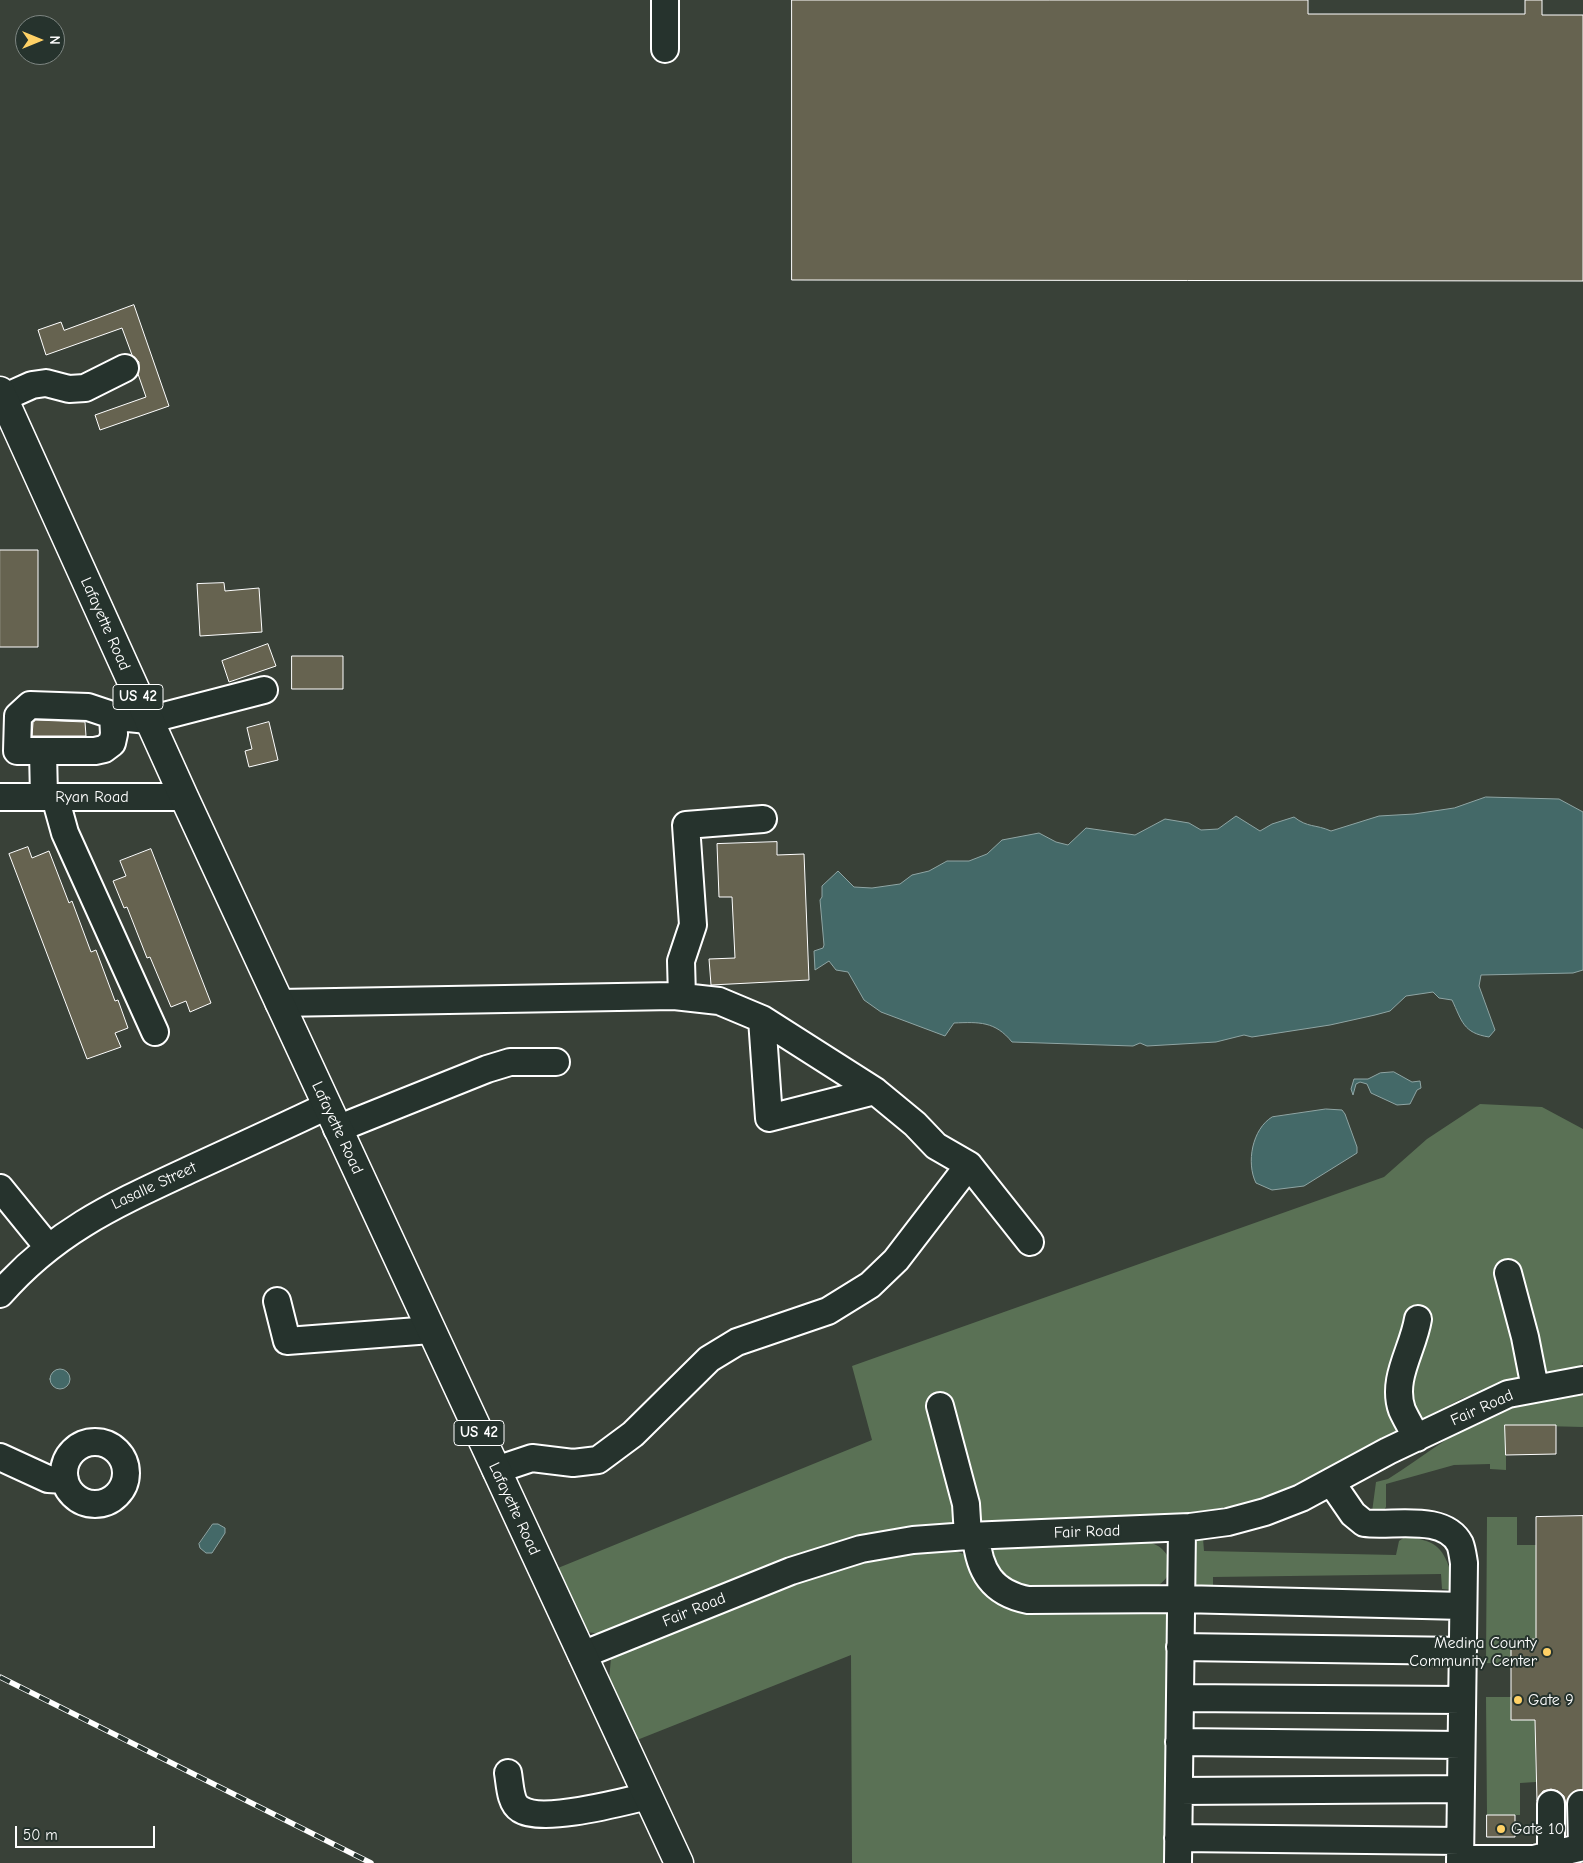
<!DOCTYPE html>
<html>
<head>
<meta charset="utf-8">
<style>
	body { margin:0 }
	#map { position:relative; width:1583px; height:1863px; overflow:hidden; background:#394138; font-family:"Comic Neue",sans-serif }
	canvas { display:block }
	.north { position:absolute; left:15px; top:15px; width:50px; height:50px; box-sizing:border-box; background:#26332d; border:1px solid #7d8581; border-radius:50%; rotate:90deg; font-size:14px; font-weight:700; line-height:20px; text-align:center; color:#fff }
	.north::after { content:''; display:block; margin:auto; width:18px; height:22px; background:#ffd166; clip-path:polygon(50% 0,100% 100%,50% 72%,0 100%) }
	.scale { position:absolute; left:15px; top:1826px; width:140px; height:22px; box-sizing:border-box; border:2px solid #fff; border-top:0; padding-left:6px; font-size:15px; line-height:18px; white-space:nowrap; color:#fff; -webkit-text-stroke:4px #26332d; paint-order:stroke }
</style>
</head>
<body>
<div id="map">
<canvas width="1583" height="1863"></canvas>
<div class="north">N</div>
<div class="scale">50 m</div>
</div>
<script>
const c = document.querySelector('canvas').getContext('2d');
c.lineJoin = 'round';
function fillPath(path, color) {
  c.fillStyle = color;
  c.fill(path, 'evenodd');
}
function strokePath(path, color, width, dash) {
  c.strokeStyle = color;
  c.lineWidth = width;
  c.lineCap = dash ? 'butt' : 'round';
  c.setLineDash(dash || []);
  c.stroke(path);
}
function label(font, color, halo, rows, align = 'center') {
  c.font = font + ' "Comic Neue",sans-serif';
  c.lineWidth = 4;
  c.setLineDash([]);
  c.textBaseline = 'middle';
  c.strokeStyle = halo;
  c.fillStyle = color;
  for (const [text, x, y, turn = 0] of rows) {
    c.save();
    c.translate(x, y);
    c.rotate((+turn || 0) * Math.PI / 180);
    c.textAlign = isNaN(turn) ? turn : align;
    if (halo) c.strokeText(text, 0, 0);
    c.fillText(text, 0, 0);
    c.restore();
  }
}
const green = new Path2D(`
	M1480 1104 1542 1107 1583 1129V1362L1581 1367 1575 1370 1544 1372 1512 1380 1461 1399 1387 1437 1351 1460 1263 1498 1236 1506 1179 1514 988 1526 602 1634 586 1632 558 1568 872 1440 852 1366 1384 1177 1427 1139Z
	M1583 1390V1427L1506 1425V1470L1490 1469V1464L1454 1465 1386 1484V1507L1382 1513 1372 1512 1376 1482 1388 1479C1424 1456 1460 1427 1500 1410 1526 1399 1556 1395 1583 1390Z
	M1487 1517H1517V1545H1537L1536 1639 1511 1640V1664L1486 1663Z
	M1406 1536C1415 1538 1426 1540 1433 1544 1447 1552 1453 1576 1453 1590L1442 1589 1441 1574 1213 1577V1593H1193L1191 1539 1203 1538 1204 1551 1396 1555 1399 1541Z
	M1147 1541C1151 1543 1158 1545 1162 1549 1177 1563 1171 1579 1154 1588H1020L1007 1584 988 1550 994 1546Z
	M942 1549C949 1551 960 1551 965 1555 981 1567 980 1594 1000 1605 1029 1621 1134 1612 1172 1611L1170 1863H852L851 1655 637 1740 609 1680 611 1658 623 1649 801 1580 865 1560Z
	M1486 1697H1511V1720H1535L1536 1782 1520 1783V1815H1487Z`);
const water = new Path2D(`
	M1486 797 1559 799 1583 812V970L1573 973 1481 975 1479 986 1495 1030 1489 1037C1463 1033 1462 1021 1452 1000L1439 998 1433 992 1406 996 1390 1011 1375 1015 1330 1025 1252 1037 1244 1035 1216 1042 1147 1046 1140 1043 1133 1046 1012 1042C995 1021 979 1022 954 1023L945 1036 881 1012 864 1000 848 972 836 970 829 961 815 970 814 951 823 948 824 945 820 900 822 897V886L838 871 854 887 872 888 900 884 912 875 929 871 947 861H969L987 854 1002 840 1039 833 1056 842 1068 845 1086 828 1135 835 1165 819 1189 823 1201 830 1218 829 1236 816 1260 831 1272 824 1294 817C1308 828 1315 824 1331 831L1379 816 1414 814 1454 808Z
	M1394 1072 1412 1082 1420 1081 1421 1088 1417 1090 1410 1104 1397 1105 1371 1093 1367 1084 1360 1082 1356 1084 1353 1095 1351 1089 1354 1079H1368L1380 1073Z
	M1326 1109 1342 1110 1345 1114 1357 1147V1153L1304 1186 1272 1190 1256 1183C1246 1163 1252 1129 1272 1117Z
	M50 1379a10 10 0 1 1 20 0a10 10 0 1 1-20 0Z
	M213 1524H218L225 1528V1533L212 1553H206L200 1548 199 1544Z`);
const building = new Path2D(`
	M792 0H1308V14H1525V0H1542V15H1583V281L792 280Z
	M134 305 169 406 100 430 95 415 146 397 138 374 139 362 132 355 122 328 46 355 38 330 61 322 64 330Z
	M0 550H38V647H0Z
	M224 583 225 591 259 588 262 632 200 636 197 584Z
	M268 644 276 666 229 682 222 661Z
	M292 656H343V689H292Z
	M36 720 85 722 86 736H32L33 723Z
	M269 722 278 760 249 767 245 751 252 749 247 728Z
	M777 842V855L804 854 809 980 711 985 709 959 735 958 732 897H719L717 844Z
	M28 847 32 858 49 851 69 903 72 901 91 952 96 950 115 1001 118 1000 128 1028 115 1033 121 1047 87 1059 9 854Z
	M151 849 211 1003 190 1012 186 1001 171 1007 150 957 147 958 127 907 124 908 113 881 126 876 120 861Z
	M1505 1425H1556V1454L1506 1455Z
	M1583 1516V1790L1573 1792 1566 1804 1564 1796 1558 1791 1551 1789 1543 1791 1537 1801 1535 1720H1511V1640L1536 1639V1517Z
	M1487 1815H1515V1837H1487Z`);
const minor = new Path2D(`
	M665 0V49
	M3 398 32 385 46 383 69 389 85 388 125 368
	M113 715 114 734 112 743 104 749 95 751H17L18 716 30 705 88 707 118 717 148 720 264 690
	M43 751 44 797
	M0 797H184
	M55 797 65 833 155 1032
	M682 997 681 961 693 925 686 825 763 819
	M279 1003 674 996 719 1001 762 1019 875 1091 915 1124 936 1146 969 1165 1030 1242
	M762 1019 769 1118 875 1091
	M337 1129 487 1069 510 1062H556
	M0 1188 48 1247
	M1508 1273 1525 1337 1535 1388
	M0 1294C55 1231 114 1205 189 1170 235 1149 281 1128 327 1106
	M277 1301 287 1341 431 1330
	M940 1406 966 1504 968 1536
	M1417 1438C1412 1429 1406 1419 1402 1410 1391 1379 1413 1350 1418 1319
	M64 1473a31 31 0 1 1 62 0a31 31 0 1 1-62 0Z
	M0 1457 48 1479 65 1480
	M496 1470 532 1458 573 1463 598 1460 633 1434 709 1359 737 1342 828 1311 870 1285 896 1260 969 1165
	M1331 1482 1353 1514 1364 1523C1392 1527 1444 1513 1460 1544 1462 1549 1463 1557 1464 1563L1460 1863
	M976 1536C979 1571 992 1593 1028 1600L1181 1599 1463 1606
	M1180 1647 1463 1651
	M582 1655 791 1571 861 1549 913 1540 968 1536 1190 1527 1228 1522 1265 1512 1301 1498 1388 1451 1508 1394 1583 1380
	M1180 1698 1462 1700
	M1179 1742 1461 1745
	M508 1773C510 1784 510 1803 520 1809 542 1824 622 1802 648 1796
	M1179 1791 1461 1789
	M1551 1804V1855
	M1581 1804 1582 1847
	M1178 1838 1460 1841
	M1460 1859H1534L1583 1847
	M1178 1863 1182 1528`);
const major = new Path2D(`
	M0 391 184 797 679 1863`);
const rail = new Path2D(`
	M0 1677 371 1863`);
const markers = [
	[1547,1652,5,"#ffd166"],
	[1518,1700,5,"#ffd166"],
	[1501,1829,5,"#ffd166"]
];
const shields = [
	[138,697,50],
	[479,1433,50]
];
const shieldNames = [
	["US 42",138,697],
	["US 42",479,1433]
];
const streetNames = [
	["Lafayette Road",105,624,66],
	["Ryan Road",92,797],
	["Lafayette Road",337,1128,65],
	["Lasalle Street",154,1186,-25],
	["Fair Road",1482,1408,-24],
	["Lafayette Road",514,1509,65],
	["Fair Road",1087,1532,-2],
	["Fair Road",694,1610,-22]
];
const poiNames = [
	["Medina County",1537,1643,"right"],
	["Community Center",1537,1661,"right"],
	["Gate 9",1528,1700],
	["Gate 10",1511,1829]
];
fillPath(green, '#5a7155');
fillPath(water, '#446968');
strokePath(water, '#8fa5a4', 1);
fillPath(building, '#666350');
strokePath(building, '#fff', 1);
strokePath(minor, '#fff', 30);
strokePath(major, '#fff', 31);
strokePath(minor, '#26332d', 26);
strokePath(major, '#26332d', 28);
strokePath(rail, '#fff', 5.5);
strokePath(rail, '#26332d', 4, [11]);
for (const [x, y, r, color] of markers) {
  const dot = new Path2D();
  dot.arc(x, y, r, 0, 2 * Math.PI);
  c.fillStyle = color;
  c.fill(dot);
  strokePath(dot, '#26332d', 2);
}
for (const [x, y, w] of shields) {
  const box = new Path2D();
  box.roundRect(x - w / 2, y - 12.5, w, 25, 4);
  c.fillStyle = '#26332d';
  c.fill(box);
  strokePath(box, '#fff', 1);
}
label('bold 15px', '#fff', null, shieldNames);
label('16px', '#fff', '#26332d', streetNames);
label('16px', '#fff', '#26332d', poiNames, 'left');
</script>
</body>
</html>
